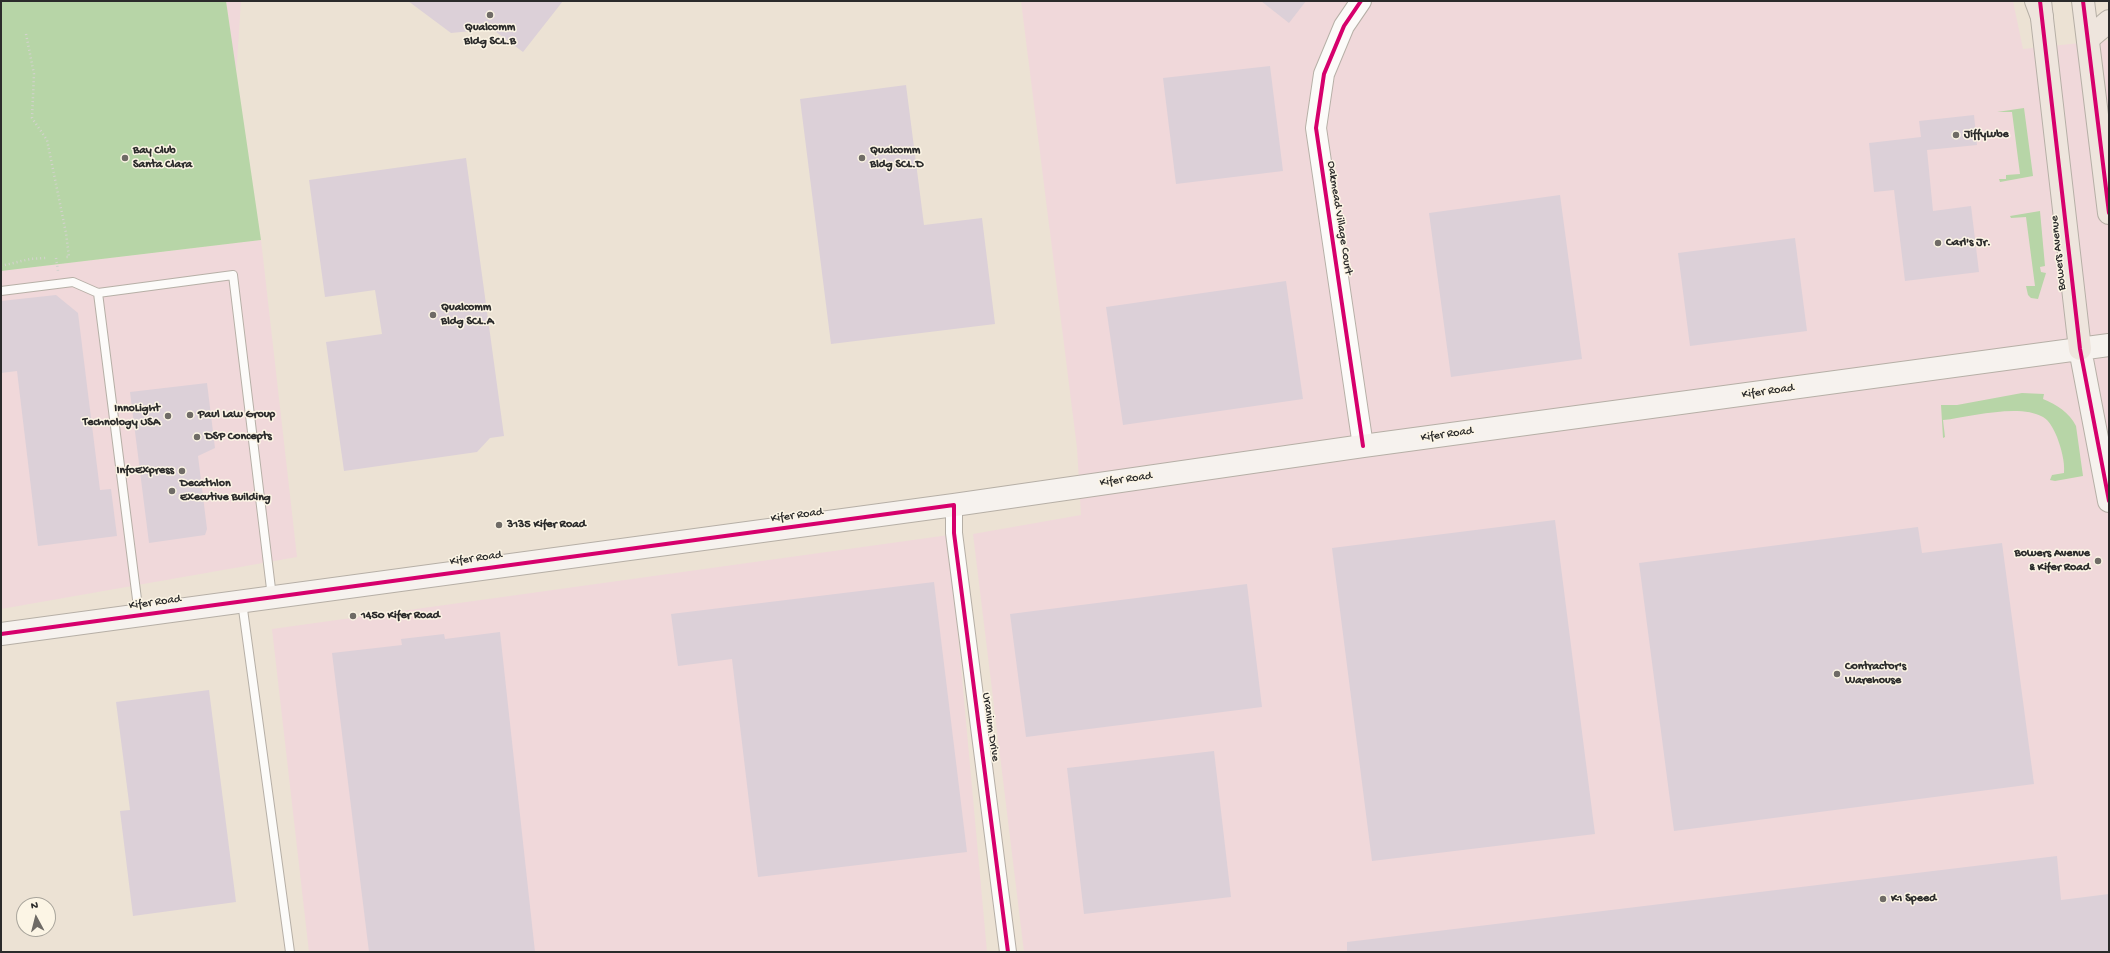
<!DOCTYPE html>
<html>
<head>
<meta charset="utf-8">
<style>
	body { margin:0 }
	#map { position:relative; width:2110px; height:953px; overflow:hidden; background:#ece2d4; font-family:"Gochi Hand",sans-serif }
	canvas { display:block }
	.frame { position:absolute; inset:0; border:2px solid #2b2b2b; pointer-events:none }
	.north { position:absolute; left:16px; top:897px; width:40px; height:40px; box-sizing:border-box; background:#fcf5e5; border:1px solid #a8a49b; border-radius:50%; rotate:353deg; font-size:11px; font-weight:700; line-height:16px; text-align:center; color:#2b2b2b }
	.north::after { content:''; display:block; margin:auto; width:14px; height:18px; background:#6f6b66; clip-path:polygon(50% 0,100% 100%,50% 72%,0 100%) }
</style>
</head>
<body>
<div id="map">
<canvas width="2110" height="953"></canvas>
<div class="frame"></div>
<div class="north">N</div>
</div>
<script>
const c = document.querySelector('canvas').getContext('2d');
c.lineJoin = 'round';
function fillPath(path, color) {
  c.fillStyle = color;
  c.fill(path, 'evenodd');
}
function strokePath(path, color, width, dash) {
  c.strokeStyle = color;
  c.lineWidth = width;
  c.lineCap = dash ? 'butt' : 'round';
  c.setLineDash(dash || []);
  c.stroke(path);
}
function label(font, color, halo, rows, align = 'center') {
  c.font = font + ' "Gochi Hand",sans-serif';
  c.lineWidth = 3;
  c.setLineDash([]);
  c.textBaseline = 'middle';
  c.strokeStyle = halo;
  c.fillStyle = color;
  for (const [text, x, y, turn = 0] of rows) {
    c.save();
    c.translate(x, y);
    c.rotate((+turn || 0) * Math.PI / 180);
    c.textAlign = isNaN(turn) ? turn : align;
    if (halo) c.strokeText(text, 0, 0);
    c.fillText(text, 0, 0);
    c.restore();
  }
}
const built = new Path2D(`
	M226 1H241L236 77Z
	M1021 1H2013L2023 49 2109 40V952H1024L973 534 1081 515 1077 448Z
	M261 240 297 557 1 609V271Z
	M949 535 987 952H309L272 629Z`);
const green = new Path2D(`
	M1 1H226L261 240 1 271Z
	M2024 108 2033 176 2000 182 1999 179H2006V175L2020 174 2012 112H1997Z
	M2040 211 2045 266 2040 267 2041 272 2046 273 2038 299 2031 298 2028 295 2026 286H2035L2026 217 2011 218 2010 216Z
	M2022 393 2044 394 2043 399C2057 405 2069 412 2076 426L2083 476 2055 481 2050 480 2052 475 2064 473C2065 461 2061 448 2057 437 2054 430 2050 421 2043 417 2019 403 1970 417 1943 420L1945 437 1943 438 1941 405H1957Z`);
const building = new Path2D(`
	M408 1H563L523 52 492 29 451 33Z
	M1261 1H1306L1289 23Z
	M1270 66 1283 171 1176 184 1163 78Z
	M906 85 924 225 982 218 995 324 831 344 800 99Z
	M1974 115 1977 145 1927 150 1933 211 1971 206 1979 272 1905 281 1894 190 1874 192 1869 143 1921 137 1919 121Z
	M466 158 504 436 490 438 477 452 344 471 326 342 382 334 375 290 325 297 309 180Z
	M1560 195 1582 359 1451 377 1429 213Z
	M1795 238 1807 331 1690 346 1678 253Z
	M1286 281 1303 399 1123 425 1106 307Z
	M56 295 78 313 100 490 111 489 117 536 38 546 17 371 1 373V301Z
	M207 383 215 448 198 456 207 529 205 535 149 543 130 392Z
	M1555 520 1595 834 1372 861 1332 548Z
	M1918 527 1922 553 2002 543 2034 784 1674 831 1639 563Z
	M934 582 967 852 758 877 732 659 678 666 671 614Z
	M1247 584 1262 707 1026 737 1010 614Z
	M500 632 535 952H369L332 653 402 645 401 639 444 634 445 639Z
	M209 690 236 902 133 916 120 811 130 810 116 702Z
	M1214 751 1231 897 1084 914 1067 768Z
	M2057 856 2061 900 2109 894V952H1347V942Z`);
const path = new Path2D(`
	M26 34 34 74 32 118 47 140 66 233 69 257H65
	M56 258 58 271
	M1 266 30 259 46 258`);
const service = new Path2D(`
	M1 291 73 282 98 293 233 275 272 597
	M98 293 139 615
	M242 602 290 952`);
const minor = new Path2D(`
	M954 505V533L1008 952`);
const tertiary = new Path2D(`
	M1361 1 1344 26 1324 74 1316 128 1363 446`);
const secondary = new Path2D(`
	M2080 349 2109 501
	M1 634 954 505 1363 446 2109 345`);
const primary = new Path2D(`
	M2040 1 2080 349
	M2083 1 2109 213`);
const trunk = new Path2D(`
	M2036 1 2042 17
	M2088 39 2109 21`);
const cycleway = new Path2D(`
	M1361 1 1344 26 1324 74 1316 128 1363 446
	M2040 1 2080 349 2109 501
	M2083 1 2109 213
	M1 634 954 505V533L1008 952`);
const markers = [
	[490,15,4,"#6f6b66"],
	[1956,135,4,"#6f6b66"],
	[125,158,4,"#6f6b66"],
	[862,158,4,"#6f6b66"],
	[1938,243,4,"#6f6b66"],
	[433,315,4,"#6f6b66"],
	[190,415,4,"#6f6b66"],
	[168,416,4,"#6f6b66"],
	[197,437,4,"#6f6b66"],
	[182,471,4,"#6f6b66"],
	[172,491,4,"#6f6b66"],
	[499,525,4,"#6f6b66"],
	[2098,561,4,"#6f6b66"],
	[353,616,4,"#6f6b66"],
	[1837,674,4,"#6f6b66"],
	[1883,899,4,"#6f6b66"]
];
const poiNames = [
	["Qualcomm",490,28,"center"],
	["Bldg SCL.B",490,42,"center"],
	["JiffyLube",1964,135],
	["Bay Club",133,151],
	["Santa Clara",133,165],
	["Qualcomm",870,151],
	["Bldg SCL.D",870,165],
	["Carl's Jr.",1946,243],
	["Qualcomm",441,308],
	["Bldg SCL.A",441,322],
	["InnoLight",160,409,"right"],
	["Technology USA",160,423,"right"],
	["Paul Law Group",198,415],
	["DSP Concepts",205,437],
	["InfoExpress",174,471,"right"],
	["Decathlon",180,484],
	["Executive Building",180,498],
	["3135 Kifer Road",507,525],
	["Bowers Avenue",2090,554,"right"],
	["& Kifer Road",2090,568,"right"],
	["1450 Kifer Road",361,616],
	["Contractor's",1845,667],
	["Warehouse",1845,681],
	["K1 Speed",1891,899]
];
const streetNames = [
	["Oakmead Village Court",1339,218,81],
	["Bowers Avenue",2059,253,-96],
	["Kifer Road",1768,392,-8],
	["Kifer Road",1447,435,-8],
	["Kifer Road",1126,480,-8],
	["Kifer Road",797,516,-8],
	["Kifer Road",476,559,-8],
	["Kifer Road",155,603,-8],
	["Uranium Drive",990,727,82]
];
fillPath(built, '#f0d8da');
fillPath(green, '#b7d5a7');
fillPath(building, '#dcd0d8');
strokePath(service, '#b6afa6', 10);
strokePath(minor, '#b6afa6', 18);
strokePath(tertiary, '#b6afa6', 22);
strokePath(secondary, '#b6afa6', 24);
strokePath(primary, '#b6afa6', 24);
strokePath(trunk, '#b6afa6', 24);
strokePath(path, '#d4d2ce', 2.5, [1, 3]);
strokePath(service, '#fcfbf9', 8);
strokePath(minor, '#fcfbf9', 16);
strokePath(tertiary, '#fcfbf9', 20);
strokePath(secondary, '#f6f2ee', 22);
strokePath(primary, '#eee5dd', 22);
strokePath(trunk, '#eee5dd', 22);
strokePath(cycleway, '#d6006c', 4);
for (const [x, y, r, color] of markers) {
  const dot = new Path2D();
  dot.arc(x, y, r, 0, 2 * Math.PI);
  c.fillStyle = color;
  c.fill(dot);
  strokePath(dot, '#fcf5e5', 1.5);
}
label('bold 12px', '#2b2b2b', '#fcf5e5', poiNames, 'left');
label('12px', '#2b2b2b', '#fcf5e5', streetNames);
</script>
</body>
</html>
